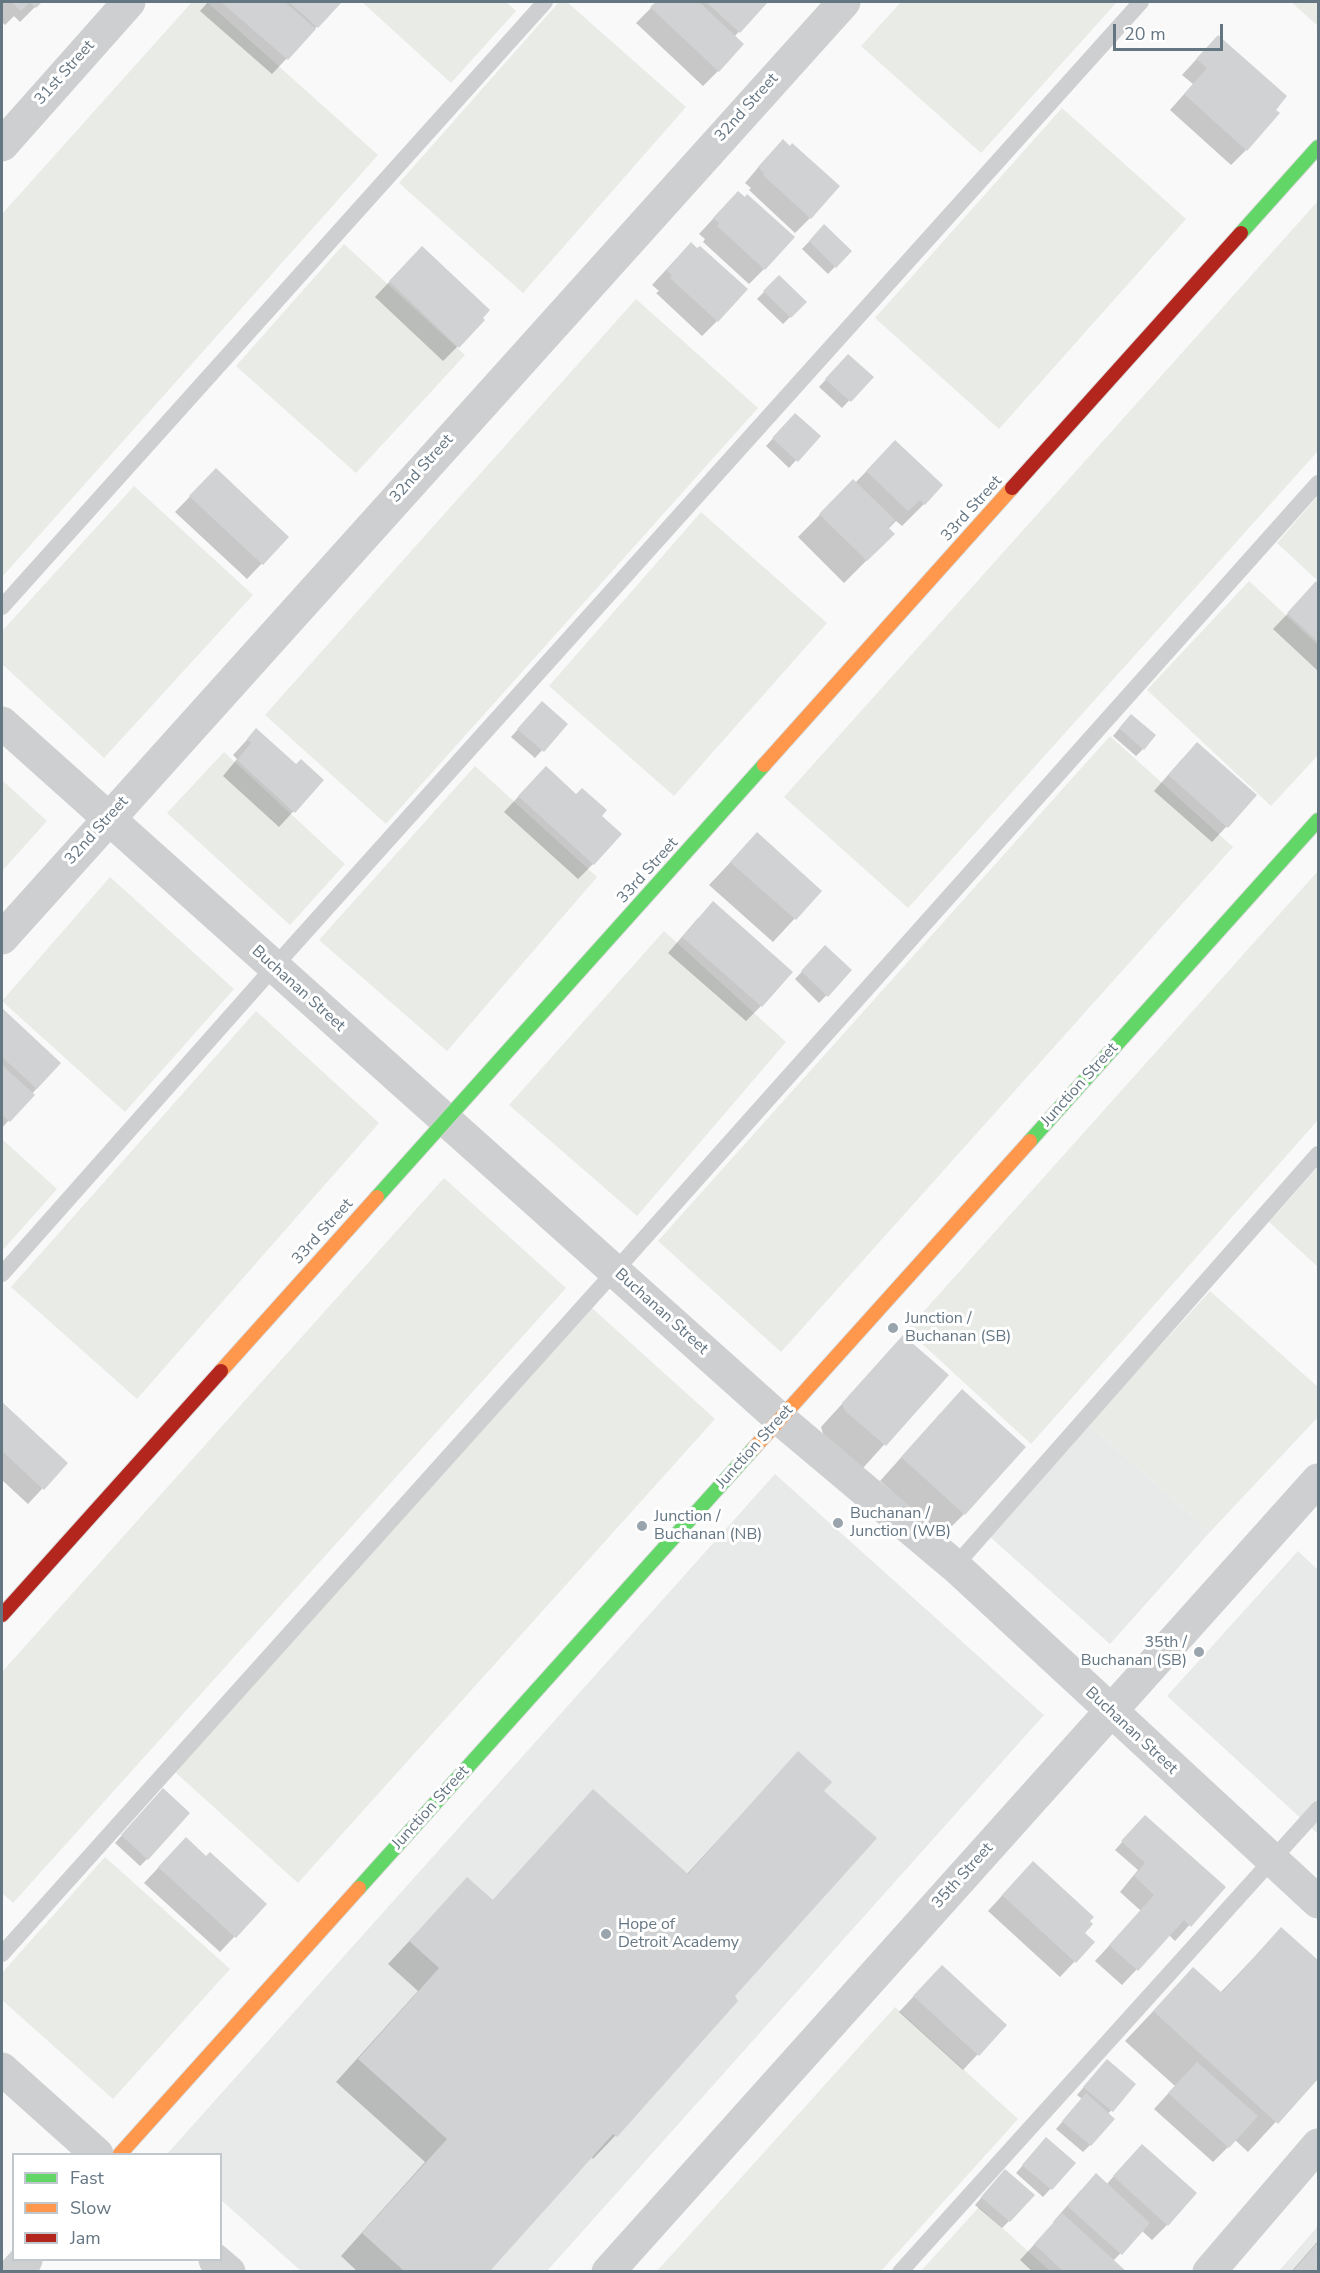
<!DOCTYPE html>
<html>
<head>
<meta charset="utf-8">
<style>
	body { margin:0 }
	#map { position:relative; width:1320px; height:2273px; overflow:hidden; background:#f9f9f9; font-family:"Nunito Sans",sans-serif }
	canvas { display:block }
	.frame { position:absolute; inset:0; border:3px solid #657683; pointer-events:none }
	.legend { position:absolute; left:12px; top:2153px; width:210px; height:108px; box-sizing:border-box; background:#fff; border:2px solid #c1c8cd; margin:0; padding:8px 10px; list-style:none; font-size:18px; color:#657683 }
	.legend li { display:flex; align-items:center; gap:12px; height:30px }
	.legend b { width:30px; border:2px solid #c1c8cd }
	.scale { position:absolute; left:1113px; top:24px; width:110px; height:27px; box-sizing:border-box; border:3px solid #657683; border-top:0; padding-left:8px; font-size:18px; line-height:21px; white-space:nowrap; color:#657683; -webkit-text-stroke:4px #fff; paint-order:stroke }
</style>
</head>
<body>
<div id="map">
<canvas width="1320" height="2273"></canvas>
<div class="frame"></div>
<ul class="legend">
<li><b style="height:8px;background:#63d668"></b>Fast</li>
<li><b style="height:8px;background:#ff974d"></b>Slow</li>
<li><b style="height:8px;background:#b3261e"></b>Jam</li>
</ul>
<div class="scale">20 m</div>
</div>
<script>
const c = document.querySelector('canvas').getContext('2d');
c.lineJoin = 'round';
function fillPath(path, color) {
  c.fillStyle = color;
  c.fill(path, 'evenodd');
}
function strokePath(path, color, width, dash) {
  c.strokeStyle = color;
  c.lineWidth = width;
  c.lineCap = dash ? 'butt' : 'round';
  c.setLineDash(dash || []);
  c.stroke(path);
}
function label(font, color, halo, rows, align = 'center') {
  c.font = font + ' "Nunito Sans",sans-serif';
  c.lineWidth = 6;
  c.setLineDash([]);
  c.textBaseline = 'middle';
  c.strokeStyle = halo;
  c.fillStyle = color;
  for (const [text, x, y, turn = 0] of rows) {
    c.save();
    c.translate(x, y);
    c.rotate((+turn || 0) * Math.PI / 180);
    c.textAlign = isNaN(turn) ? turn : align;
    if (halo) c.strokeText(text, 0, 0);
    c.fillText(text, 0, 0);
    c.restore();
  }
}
const built = new Path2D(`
	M1089 1424 1210 1532 1110 1644 989 1536Z
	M775 1474 1044 1715 547 2271H301L221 2200 220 2154H170L168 2153Z
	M1298 1551 1318 1570V1834L1167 1696Z
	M1318 2226V2271H1279Z`);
const green = new Path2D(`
	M192 2H207L378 155 2 577V214Z
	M362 2H506L516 11 451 83Z
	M559 2H567L686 107 523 293 399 183Z
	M901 2H1117L981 153 861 46Z
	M1291 2H1318V26Z
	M1062 108 1186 219 999 429 875 318Z
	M1318 201V451L908 908 784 797Z
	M344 244 465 355 356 473 236 366Z
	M636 299 758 408 386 824 265 715Z
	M134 486 253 595 104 758 2 664V631Z
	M1318 496V581L1277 543Z
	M701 512 827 623 674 796 549 686Z
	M1249 581 1318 645V755L1271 806 1147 690Z
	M1110 736 1233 847 781 1352 658 1241Z
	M224 752 345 864 290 925 167 813Z
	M475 766 597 877 447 1051 319 940Z
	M2 780 47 821 2 871Z
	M1318 871V1120L1031 1444 907 1330Z
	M110 877 234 989 125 1112 2 1001Z
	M664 931 786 1042 637 1216 509 1105Z
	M256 1011 379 1123 137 1399 11 1287Z
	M2 1139 57 1189 2 1251Z
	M1318 1167V1267L1269 1222Z
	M444 1178 566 1288 13 1903 2 1893V1672Z
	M1210 1291 1318 1387V1417L1210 1532 1089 1424Z
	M592 1308 715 1419 298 1883 175 1772Z
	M105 1857 230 1969 113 2099 2 2000V1973Z
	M895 2007 1018 2119 881 2271H657Z
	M979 2207 1050 2271H921Z`);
const shadow = new Path2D(`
	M2 2H40L20 22 14 16 5 25 2 22Z
	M208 2H340L272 74 200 11Z
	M657 2H766L734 37 718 71 703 86 636 23Z
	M1203 52 1246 150 1231 165 1170 110 1193 84 1182 75Z
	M768 156 810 218 795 233 749 190 751 188 745 183Z
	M723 208 764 269 749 284 703 242 705 239 699 234Z
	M824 226 850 251 828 274 802 249Z
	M676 259 717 321 702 336 656 293 659 291 652 285Z
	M407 263 458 346 443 361 375 297Z
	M779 277 805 302 783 324 757 299Z
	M841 363 871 377 842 408 819 387Z
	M788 422 818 436 789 468 766 446Z
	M895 442 924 504 902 526 896 521 888 529 893 534 844 583 798 537 853 481 855 483Z
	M201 485 287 537 247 579 175 512Z
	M1316 584 1318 586V671L1273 629Z
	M535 710 566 724 535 758 511 737Z
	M1124 723 1143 749 1136 756 1113 736Z
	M256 730 296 766 322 780 279 827 223 776 237 759 233 755Z
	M1182 759 1255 796 1212 842 1154 791Z
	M531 783 599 816 593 864 578 879 504 812Z
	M757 834 820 891 773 942 709 885Z
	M698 918 761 1006 746 1021 668 953Z
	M825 947 850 971 819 1003 795 979Z
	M2 1011 59 1063 2 1128Z
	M903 1337 947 1375 863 1468 823 1434 821 1427Z
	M2 1404 66 1463 28 1504 2 1480Z
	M940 1414 964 1514 942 1536 880 1481Z
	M798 1753 733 1996 736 2001 615 2136 593 2159 591 2156 487 2272H358L341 2256 425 2162 336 2082 418 1991 388 1964 467 1879 492 1901 593 1791 687 1874Z
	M156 1797 147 1859 140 1866 115 1843Z
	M1138 1824 1224 1887 1175 1941 1169 1935 1122 1985 1095 1961 1141 1911 1120 1892 1138 1870 1115 1850Z
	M171 1854 265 1904 220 1952 144 1883Z
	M1018 1878 1093 1942 1060 1977 988 1911Z
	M1281 1929 1318 1962V2076L1248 2152 1235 2140 1213 2162 1154 2109 1175 2086 1125 2041 1193 1969 1220 1993Z
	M927 1982 1005 2025 963 2070 899 2012Z
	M1100 2068 1134 2084 1108 2114 1090 2145 1083 2152 1056 2129 1082 2099 1077 2095Z
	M1039 2147 1074 2163 1043 2197 1016 2173Z
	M1127 2161 1167 2225 1152 2240 1142 2231 1113 2261 1124 2272H1033L1020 2260 1054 2223 1053 2222 1081 2190 1106 2185Z
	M998 2178 1009 2221 1002 2228 975 2205Z
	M1318 2241V2272H1291Z`);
const building = new Path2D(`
	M11 2H42L36 8 30 2 21 11Z
	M221 2H285L316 29 288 60Z
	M289 2H342L318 28Z
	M656 2H699L744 44 719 72 650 7Z
	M706 2H768L740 33Z
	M1218 35 1287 96 1276 110 1280 113 1247 151 1184 94 1207 68 1196 59Z
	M783 139 790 146 792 143 840 186 811 219 763 175 764 173 758 167Z
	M738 191 745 197 747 194 795 237 765 270 717 226 719 223 713 218Z
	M824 224 852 251 836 268 809 241Z
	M691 242 697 248 700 246 748 289 718 322 670 278 672 275 666 270Z
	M422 246 490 310 483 318 485 320 459 348 389 281Z
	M779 275 807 302 791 318 763 291Z
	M848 354 874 377 851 402 825 379Z
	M795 413 821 436 798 462 772 438Z
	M895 440 943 485 925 505 920 500 908 511 866 471Z
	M216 468 289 537 263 565 189 496Z
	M853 479 895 520 888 527 895 534 867 561 819 514Z
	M1316 581 1318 584V642L1287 613Z
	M542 701 568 724 544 752 517 729Z
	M1131 714 1156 735 1144 750 1119 728Z
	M256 728 296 764 301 759 324 780 295 813 237 760 251 743 247 739Z
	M1197 742 1257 795 1228 828 1168 775Z
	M546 766 576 794 582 788 607 810 602 816 622 834 594 865 518 796Z
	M757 832 822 891 796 920 730 862Z
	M713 901 793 972 762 1007 682 937Z
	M825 945 852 970 828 997 801 971Z
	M2 1008 61 1063 37 1089 2 1057Z
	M2 1065 35 1095 10 1122 2 1115Z
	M903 1335 949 1375 886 1446 845 1411 842 1403Z
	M962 1389 1026 1447 965 1515 901 1457Z
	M2 1402 68 1463 44 1490 2 1451Z
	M798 1751 832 1782 824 1791 877 1838 735 1996 738 2001 617 2137 613 2134 489 2272H405L362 2233 447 2139 358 2059 439 1968 409 1941 467 1877 493 1900 593 1789 688 1874Z
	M163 1788 190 1813 148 1860 121 1835Z
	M1145 1815 1226 1887 1191 1927 1184 1920 1138 1971 1109 1945 1154 1895 1134 1876 1145 1863 1121 1841Z
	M186 1837 206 1856 210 1852 267 1904 236 1938 158 1867Z
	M1033 1861 1094 1917 1090 1921 1093 1924 1085 1933 1095 1942 1076 1963 1002 1895Z
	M1281 1927 1318 1960V2079L1278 2124 1153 2011 1193 1967 1222 1993Z
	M942 1965 1007 2025 979 2056 913 1996Z
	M1107 2059 1136 2084 1113 2112 1083 2087Z
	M1197 2062 1258 2116 1229 2148 1168 2093Z
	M1086 2093 1115 2119 1091 2146 1062 2121Z
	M1046 2137 1076 2163 1052 2190 1022 2165Z
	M1142 2144 1197 2193 1168 2226 1113 2176Z
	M1005 2169 1035 2195 1010 2222 981 2197Z
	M1096 2173 1150 2223 1122 2255 1067 2206Z
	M1062 2213 1127 2272H1064L1034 2244Z
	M1318 2242V2272H1292Z`);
const lane = new Path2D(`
	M2 607 545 2
	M2 1274 274 967 1141 2
	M955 1566 1318 1154
	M2 1954 615 1271 1318 483
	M900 2272 1318 1809`);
const street = new Path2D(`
	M2 145 129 2
	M2 723 780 1419 955 1566 1318 1902
	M2 938 844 2
	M2 2069 97 2154
	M215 2260 229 2272
	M15 2272 26 2260
	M608 2272 1318 1480
	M1209 2272 1318 2145`);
const fast = new Path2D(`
	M1241 233 1318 147
	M1030 1141 1318 820
	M377 1197 764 765
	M359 1888 754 1448`);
const slow = new Path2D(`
	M764 765 1012 488
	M221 1371 377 1197
	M754 1448 1030 1141
	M120 2154 359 1888`);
const jam = new Path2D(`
	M1012 488 1241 233
	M2 1615 221 1371`);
const markers = [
	[893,1328,6,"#99a4ac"],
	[838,1523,6,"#99a4ac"],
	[642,1526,6,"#99a4ac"],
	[1199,1652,6,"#99a4ac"],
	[606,1934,6,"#99a4ac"]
];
const streetNames = [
	["31st Street",65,73,-48],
	["32nd Street",747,108,-48],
	["32nd Street",422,469,-48],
	["33rd Street",972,509,-48],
	["32nd Street",97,831,-48],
	["33rd Street",648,871,-48],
	["Buchanan Street",298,989,42],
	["Junction Street",1080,1085,-48],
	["33rd Street",323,1232,-48],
	["Buchanan Street",661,1312,42],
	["Junction Street",755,1447,-48],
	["Buchanan Street",1131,1731,43],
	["Junction Street",431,1808,-48],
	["35th Street",963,1876,-48]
];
const poiNames = [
	["Junction /",905,1319],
	["Buchanan (SB)",905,1337],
	["Buchanan /",850,1514],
	["Junction (WB)",850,1532],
	["Junction /",654,1517],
	["Buchanan (NB)",654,1535],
	["35th /",1187,1643,"right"],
	["Buchanan (SB)",1187,1661,"right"],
	["Hope of",618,1925],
	["Detroit Academy",618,1943]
];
fillPath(built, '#e8e9e9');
fillPath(green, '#e8ebe6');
fillPath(shadow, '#0003');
fillPath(building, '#d0d2d3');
strokePath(fast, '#d5d6d7', 16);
strokePath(slow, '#d5d6d7', 16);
strokePath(jam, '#d5d6d7', 16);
strokePath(lane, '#cecfd0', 16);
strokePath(street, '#cecfd0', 33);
strokePath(fast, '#63d668', 14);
strokePath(slow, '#ff974d', 14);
strokePath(jam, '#b3261e', 14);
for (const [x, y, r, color] of markers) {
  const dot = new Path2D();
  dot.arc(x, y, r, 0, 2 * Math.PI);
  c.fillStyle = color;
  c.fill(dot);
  strokePath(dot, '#fff', 2);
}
label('16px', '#657683', '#fff', streetNames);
label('16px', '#657683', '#fff', poiNames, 'left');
</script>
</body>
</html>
